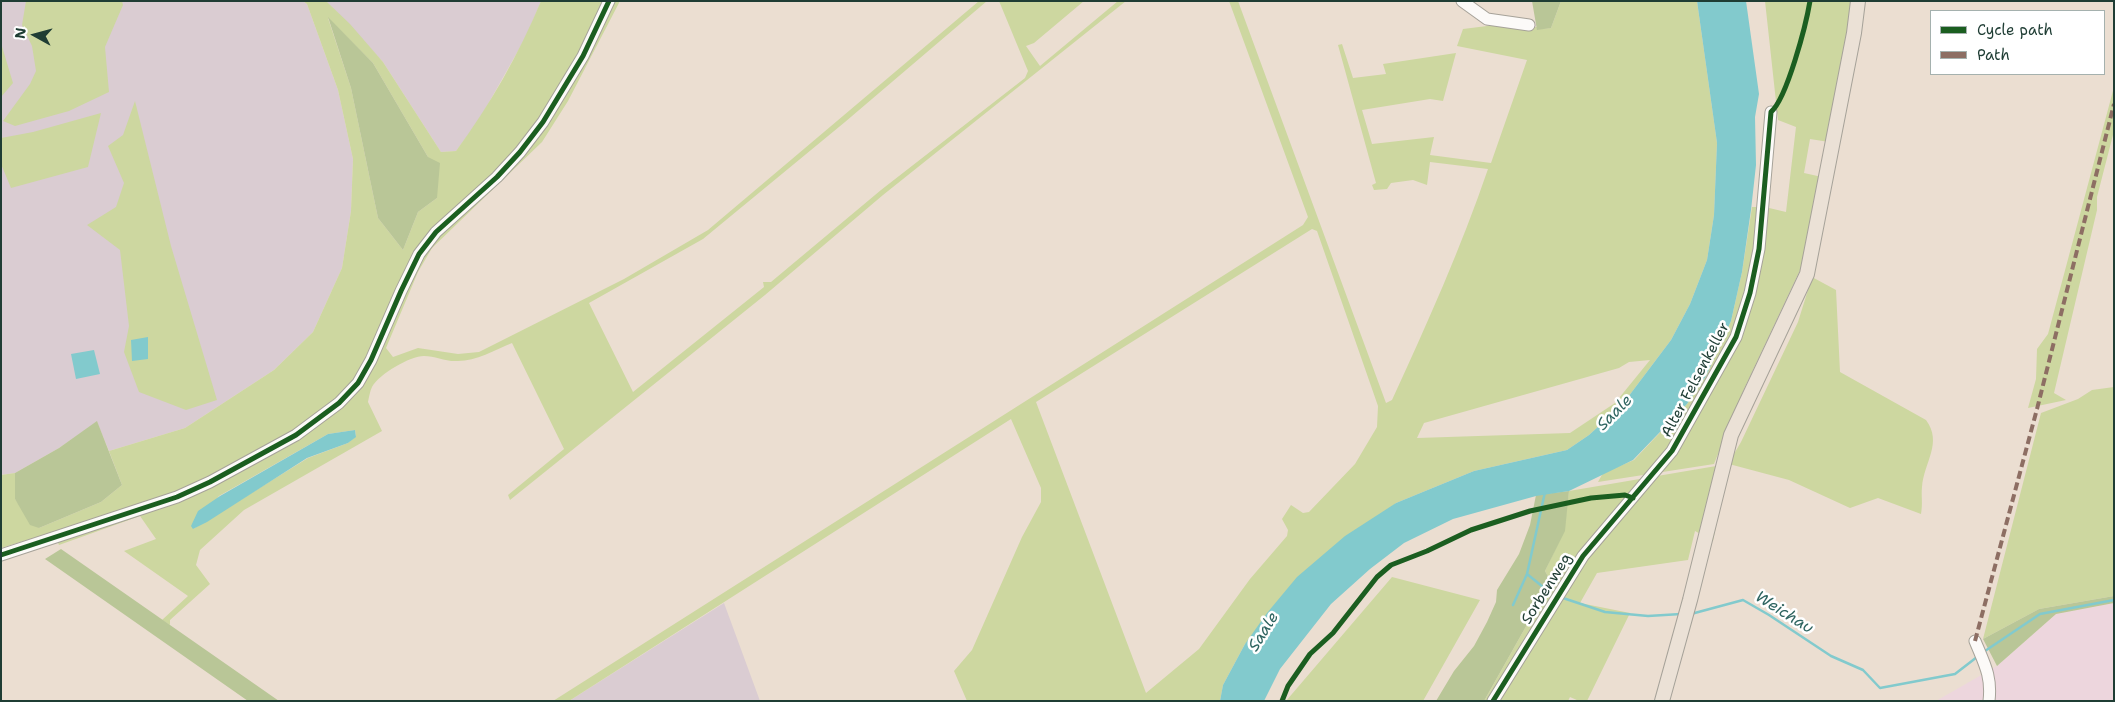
<!DOCTYPE html>
<html>
<head>
<meta charset="utf-8">
<style>
	body { margin:0 }
	#map { position:relative; width:2115px; height:702px; overflow:hidden; background:#ebded1; font-family:"Shantell Sans",sans-serif }
	canvas { display:block }
	.frame { position:absolute; inset:0; border:2px solid #1f3d34; pointer-events:none }
	.legend { position:absolute; left:1930px; top:10px; width:175px; height:65px; box-sizing:border-box; background:#fff; border:1px solid #a5b1ae; margin:0; padding:6px 9px; list-style:none; font-size:15px; color:#1f3d34 }
	.legend li { display:flex; align-items:center; gap:10px; height:25px }
	.legend b { width:25px; border:1px solid #a5b1ae }
	.north { position:absolute; left:10px; top:10px; width:50px; height:50px; -webkit-text-stroke:4px #fff; paint-order:stroke; rotate:277deg; font-size:14px; font-weight:700; line-height:20px; text-align:center; color:#1f3d34 }
	.north::after { content:''; display:block; margin:auto; width:18px; height:22px; background:#1f3d34; clip-path:polygon(50% 0,100% 100%,50% 72%,0 100%) }
</style>
</head>
<body>
<div id="map">
<canvas width="2115" height="702"></canvas>
<div class="frame"></div>
<ul class="legend">
<li><b style="height:6px;background:#1b5e20"></b>Cycle path</li>
<li><b style="height:6px;background:#8d6e63"></b>Path</li>
</ul>
<div class="north">N</div>
</div>
<script>
const c = document.querySelector('canvas').getContext('2d');
c.lineJoin = 'round';
function fillPath(path, color) {
  c.fillStyle = color;
  c.fill(path, 'evenodd');
}
function strokePath(path, color, width, dash) {
  c.strokeStyle = color;
  c.lineWidth = width;
  c.lineCap = dash ? 'butt' : 'round';
  c.setLineDash(dash || []);
  c.stroke(path);
}
function label(font, color, halo, rows, align = 'center') {
  c.font = font + ' "Shantell Sans",sans-serif';
  c.lineWidth = 5;
  c.setLineDash([]);
  c.textBaseline = 'middle';
  c.strokeStyle = halo;
  c.fillStyle = color;
  for (const [text, x, y, turn = 0] of rows) {
    c.save();
    c.translate(x, y);
    c.rotate((+turn || 0) * Math.PI / 180);
    c.textAlign = isNaN(turn) ? turn : align;
    if (halo) c.strokeText(text, 0, 0);
    c.fillText(text, 0, 0);
    c.restore();
  }
}
const built = new Path2D(`
	M2114 603V701H1936L1997 666 2056 614Z`);
const industrial = new Path2D(`
	M1 1H303L307 4 338 90 353 159 351 211 342 268 313 332 274 370 185 428 109 451 97 422 59 448 15 473 1 475Z
	M326 1H541L528 33 478 122 456 151 441 152 383 62Z
	M724 603 760 701H569Z`);
const green = new Path2D(`
	M26 1H122L123 5 105 47 109 92 69 111 15 126 3 121 30 84 36 71 32 46 22 25Z
	M303 1H326L350 24 383 62 441 152 456 151C490 105 519 54 541 1H620L568 101 542 142 432 248 418 272 386 348 393 357 418 348 458 354 479 352 624 279 708 230 979 1H987L845 122 703 239 589 303 633 392 764 287 763 282H771L881 190 1025 78 1028 71 999 1H1084L1034 43 1026 46 1040 66 1118 1H1126L883 195 765 295 510 500 508 495 564 449 512 343C495 350 476 361 458 361 446 362 435 356 424 356 410 356 379 374 372 387 370 391 369 397 368 402L382 431 244 510 200 550 196 565 210 584 170 620V625L162 620 188 596 124 551 156 539 140 516 59 545 53 532 1 548V475L15 473V499L39 528 101 502 122 485 109 451 185 428 274 370 313 332 342 268 351 211 353 159 338 90 307 4ZM328 18 373 63 428 157 437 198 418 212 403 250 378 218 351 88ZM355 430 356 436 348 443 308 458 193 529 219 496 328 434Z
	M1229 1H1238L1386 403 1392 400C1427 324 1461 248 1488 169L1430 162 1427 185 1413 180 1391 183 1387 189 1374 190 1372 185 1376 183 1338 45 1342 44 1353 78 1386 74 1383 64 1456 53 1443 101 1430 99 1362 110 1372 144 1434 137 1430 155 1491 163 1527 60 1457 46 1463 29 1495 25 1537 27 1538 29 1551 28 1561 1H1697L1717 143 1714 215 1707 260 1690 304 1671 340 1622 405 1589 435 1567 450 1474 471 1396 503 1245 644 1223 685 1220 701H967L954 671 972 650 1022 537 1041 502V488L1011 419 569 701H553L1303 225 1308 217ZM1312 229 1317 231 1378 406 1377 427 1355 464 1309 512 1303 513 1291 505 1282 519 1288 530 1287 536 1250 579 1199 649 1146 693 1036 402ZM1650 360 1615 403 1570 433 1417 438 1424 423 1619 368 1629 362Z
	M1765 1H1852L1829 142 1810 139 1804 173 1822 177 1802 266 1744 389 1714 464 1598 482 1603 473 1634 460 1687 404 1706 376 1731 321 1742 272 1752 207H1765L1786 212 1796 127 1778 120Z
	M1 43 13 83 1 97Z
	M2114 87V131L2097 197V210L2054 393 2066 400 2028 408 2036 379 2037 349 2048 334Z
	M135 101 171 246 217 400 186 410 139 392 124 352 129 326 120 250 87 225 116 207 124 183 108 146 123 135Z
	M101 113 88 167 11 188 1 164V138L33 132Z
	M1812 277 1836 290 1840 372 1926 420C1943 443 1924 462 1922 487 1921 496 1923 503 1921 514L1878 498 1850 508 1789 480 1729 464 1713 541 1695 531 1688 560 1597 573 1580 603 1630 613 1587 701H1579L1570 697 1568 701H1484L1551 582 1545 571 1564 531 1569 491 1728 464 1741 442 1798 322Z
	M2114 387V596L2039 609 1983 639 2041 413 2078 399 2092 390Z
	M1392 577 1480 600 1423 701H1286Z`);
const forest = new Path2D(`
	M1532 1H1561L1551 28 1537 30Z
	M328 17 373 63 428 157 440 163 437 198 418 212 403 250 378 218 351 88Z
	M97 421 122 485 101 502 39 528 30 525 15 499V473L59 448Z
	M1569 491 1565 531 1545 571 1551 582 1484 701H1436L1454 671 1474 646 1487 622 1496 602 1497 590 1519 554 1530 525 1536 495Z
	M61 549 279 701H248L45 559Z
	M2114 596V603L2056 614 1997 666 1983 639 2039 609Z`);
const water = new Path2D(`
	M1697 1H1746L1759 94 1755 117 1756 165 1751 210 1742 272 1731 321 1706 376 1687 404 1633 460 1569 491 1536 496 1453 519 1404 543 1370 569 1331 604 1280 669 1264 701H1220L1223 685 1245 644 1267 613 1297 577 1345 536 1396 503 1474 471 1567 450 1589 435 1622 405 1671 340 1690 304 1707 260 1714 215 1717 143Z
	M148 337V359L132 361 131 340Z
	M94 350 100 374 76 379 71 354Z
	M355 430 356 437 348 443 307 458 207 522 193 529 191 526 198 511 220 496 328 434Z`);
const stream = new Path2D(`
	M1527 574 1548 591
	M1563 598 1605 612 1648 616 1681 614
	M1513 605 1527 574 1545 492
	M1691 614 1743 600 1769 615 1831 656 1863 670 1880 688 1955 674 1977 657
	M1985 651 2040 614 2114 600`);
const minor = new Path2D(`
	M1462 1 1487 19 1529 25
	M1 555 177 497 210 482 296 435 339 403 358 383 371 360 401 291 419 254 436 232 497 177 520 152 543 122 583 56 609 1
	M1975 641C1984 663 1992 676 1989 701
	M1493 701 1583 556 1672 451 1736 337 1750 293 1759 249 1771 112`);
const major = new Path2D(`
	M1662 701 1690 600 1731 435 1807 274 1854 33 1858 1`);
const quiet = new Path2D(`
	M1975 641 2037 409 2114 104`);
const cycleway = new Path2D(`
	M1 555 177 497 210 482 296 435 339 403 358 383 371 360 401 291 419 254 436 232 497 177 520 152 543 122 583 56 609 1
	M1282 701 1288 686 1310 654 1333 633 1377 577 1391 565 1427 551 1471 530 1530 511 1591 498 1625 495 1633 498
	M1493 701 1583 556 1672 451 1736 337 1750 293 1759 249 1771 112C1787 98 1806 25 1810 1`);
const streetNames = [
	["Alter Felsenkeller",1696,380,-62],
	["Sorbenweg",1547,589,-58]
];
const waterNames = [
	["Saale",1615,413,-45],
	["Weichau",1784,613,32],
	["Saale",1264,632,-58]
];
fillPath(built, '#edd6dd');
fillPath(industrial, '#daccd2');
fillPath(green, '#cdd7a0');
fillPath(forest, '#b9c697');
fillPath(water, '#82cacd');
strokePath(stream, '#82cacd', 2.5);
strokePath(minor, '#a6a299', 13);
strokePath(major, '#a6a299', 16);
strokePath(minor, '#fcfaf8', 11);
strokePath(major, '#ebe1d6', 14);
strokePath(quiet, '#8d6e63', 4, [8, 4]);
strokePath(cycleway, '#1b5e20', 5);
label('15px', '#1f3d34', '#fff', streetNames);
label('italic 16px', '#2f6561', '#fff', waterNames);
</script>
</body>
</html>
